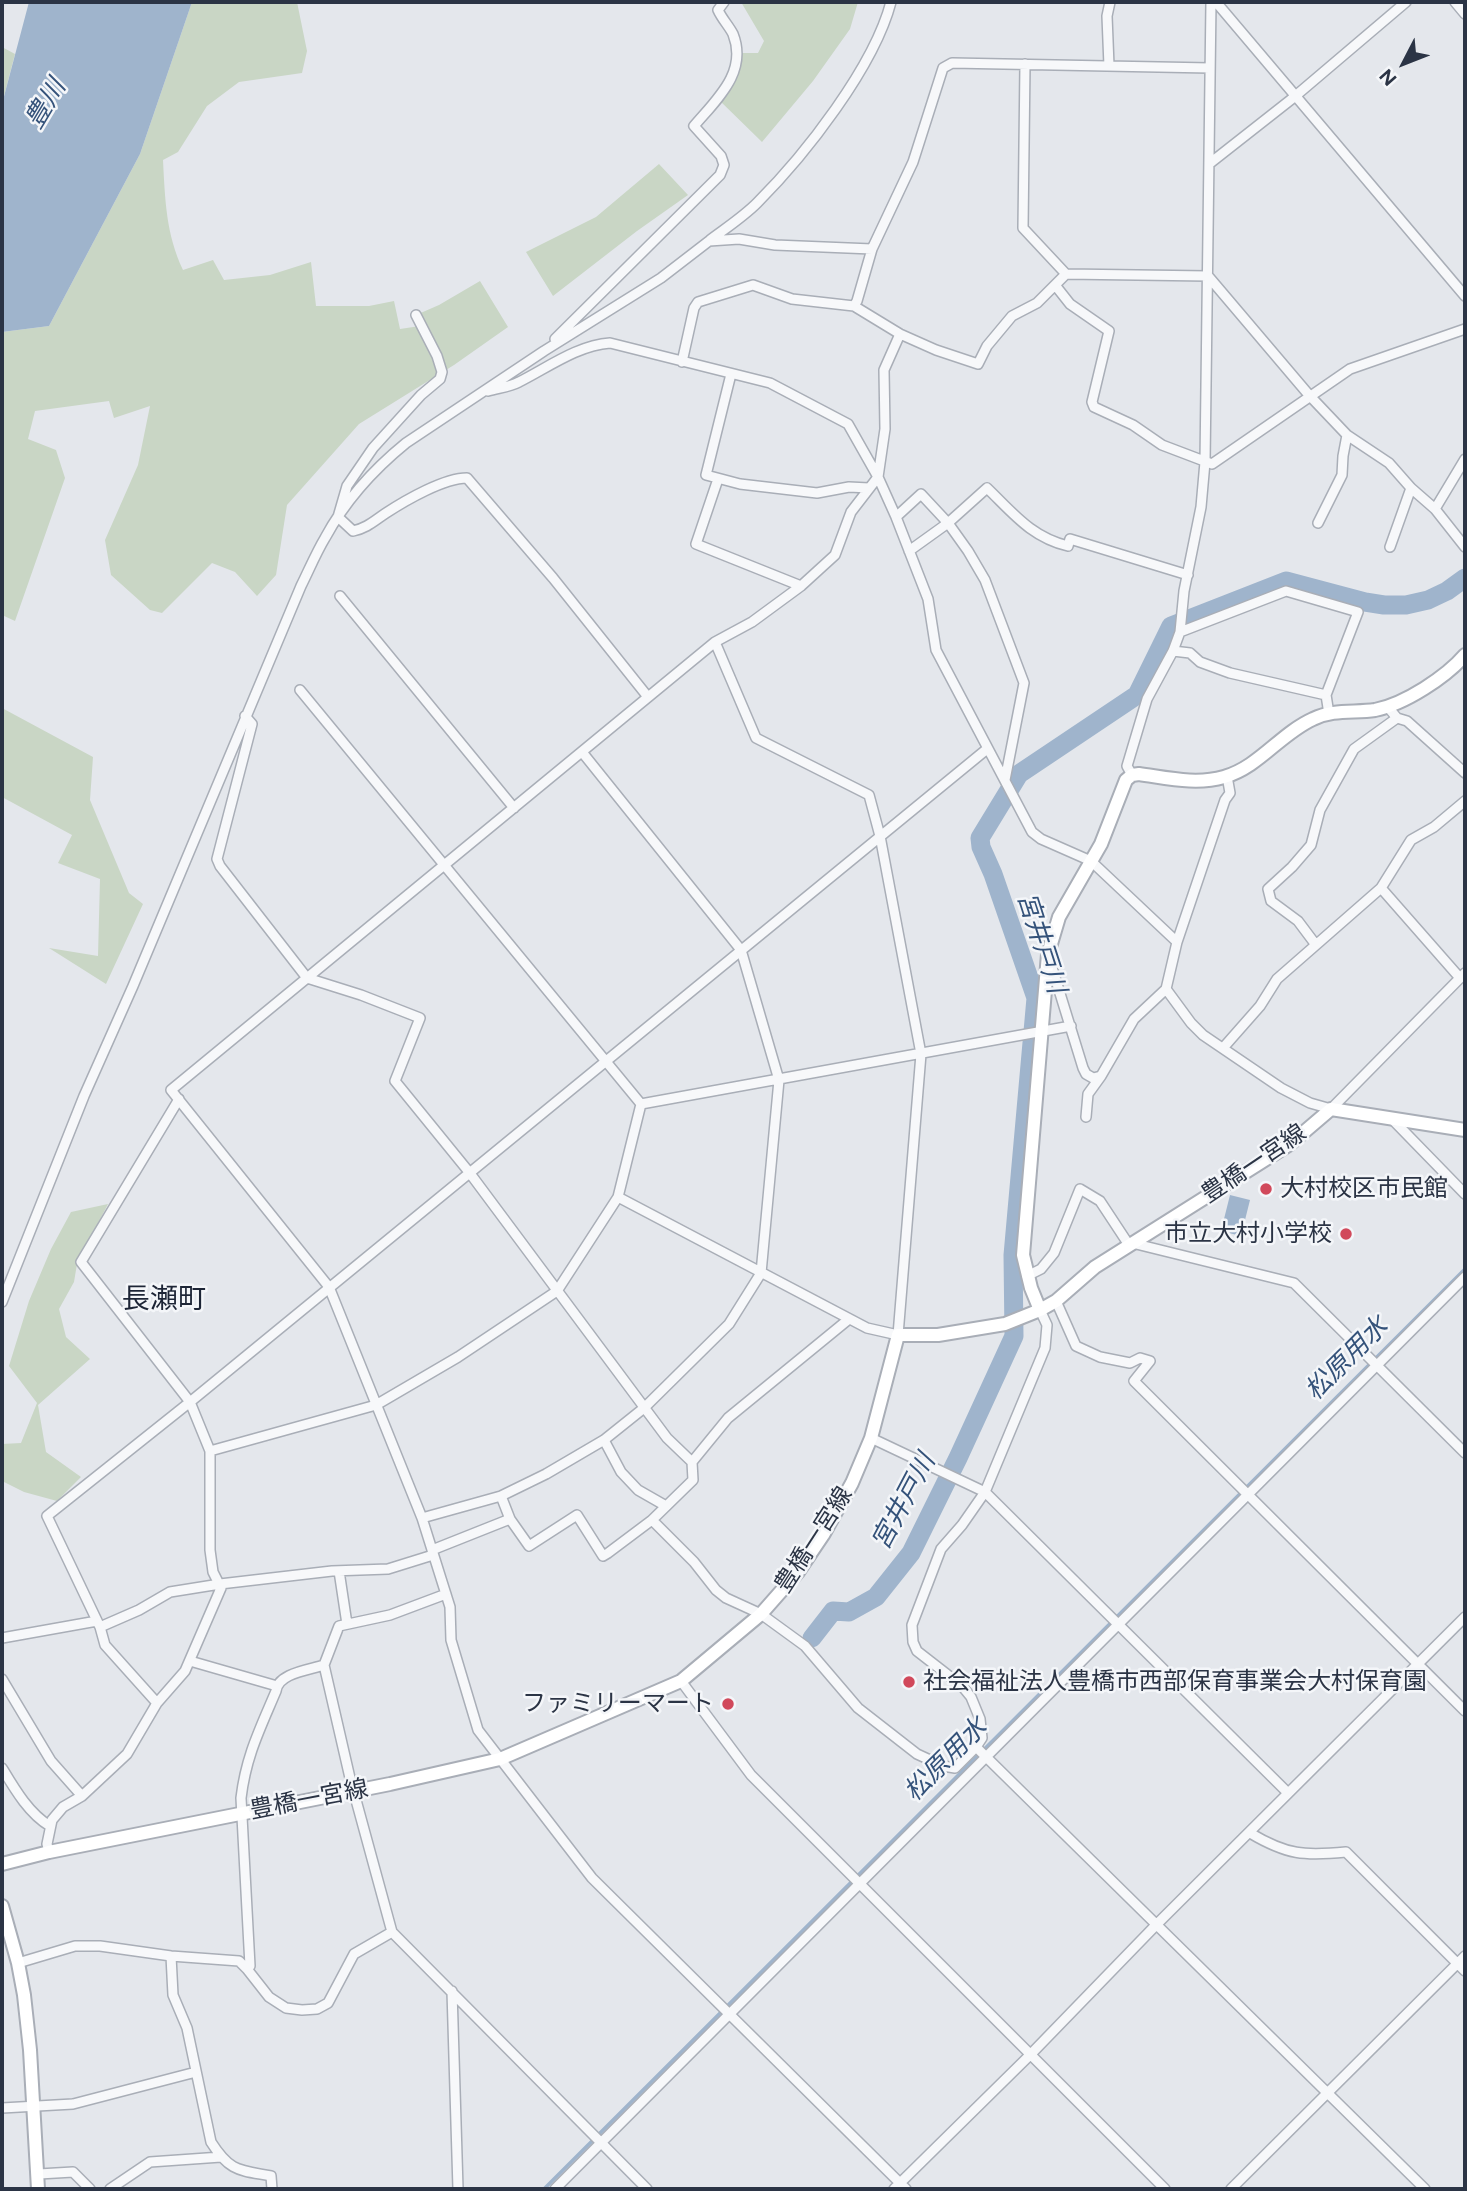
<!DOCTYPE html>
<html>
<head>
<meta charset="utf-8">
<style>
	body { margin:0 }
	#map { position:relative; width:1467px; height:2191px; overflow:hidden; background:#e4e7ec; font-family:Figtree,sans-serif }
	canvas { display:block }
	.frame { position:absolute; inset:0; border:4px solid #2b3445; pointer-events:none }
	.north { position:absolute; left:1369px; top:28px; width:70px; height:70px; -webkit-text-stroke:5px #f4f6f9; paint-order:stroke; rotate:228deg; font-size:19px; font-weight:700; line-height:28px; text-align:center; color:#2b3445 }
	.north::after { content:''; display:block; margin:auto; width:24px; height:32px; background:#2b3445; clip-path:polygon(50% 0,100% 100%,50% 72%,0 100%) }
</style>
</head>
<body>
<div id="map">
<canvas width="1467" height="2191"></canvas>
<div class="frame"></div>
<div class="north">N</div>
</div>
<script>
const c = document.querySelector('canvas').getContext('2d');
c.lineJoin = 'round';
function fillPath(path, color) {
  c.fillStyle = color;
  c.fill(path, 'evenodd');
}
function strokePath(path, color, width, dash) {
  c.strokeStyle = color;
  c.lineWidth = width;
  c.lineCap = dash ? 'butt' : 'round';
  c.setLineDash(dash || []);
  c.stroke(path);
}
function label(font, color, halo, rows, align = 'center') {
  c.font = font + ' Figtree,"Noto Sans JP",sans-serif';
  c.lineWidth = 5;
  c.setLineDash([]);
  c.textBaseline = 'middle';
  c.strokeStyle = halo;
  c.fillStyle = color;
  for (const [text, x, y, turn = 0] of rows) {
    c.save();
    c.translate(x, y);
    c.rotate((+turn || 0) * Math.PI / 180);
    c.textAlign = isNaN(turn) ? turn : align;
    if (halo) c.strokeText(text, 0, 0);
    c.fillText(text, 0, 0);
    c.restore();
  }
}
const green = new Path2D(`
	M192 2H297L307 51 302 73 239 82 207 106 178 152 163 160C165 199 166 234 183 270L213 260 224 280 270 275 311 262 316 306H369L394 301 400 329 420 326 416 315 439 305 480 281 508 327 454 365 359 424 287 505 276 575 257 596 235 572 212 563 162 613 150 610 111 575 105 540 138 465 150 406 114 418 109 401 35 411 28 439 56 450 65 478 15 621 2 615V332L49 326 140 154Z
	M741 2H858L850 29 813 81 762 142 718 99C736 85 740 75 739 53H758L764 41Z
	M2 47 15 54 2 104Z
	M659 164 688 195 637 231 553 296 526 252 596 217Z
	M2 708 93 757 90 800 129 893 143 904 106 984 49 948 98 956 100 879 58 863 72 835 2 797Z
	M108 1204 77 1264 74 1282 59 1309 66 1337 90 1359 38 1405 46 1452 81 1477 57 1501 24 1492 2 1481V1444L21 1443 37 1403 9 1366 29 1301 51 1249 71 1212Z`);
const water = new Path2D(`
	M29 2H192L140 154 49 326 2 332V104Z
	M1230 1195 1250 1200 1241 1236 1221 1231Z`);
const stream = new Path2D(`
	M544 2189 1465 1269`);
const river = new Path2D(`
	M812 1638 833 1611 849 1612 876 1597 911 1553 958 1458 1014 1336 1013 1255 1036 998 993 874 981 847 980 838 1019 774 1137 695 1171 626 1286 581 1365 602 1384 605H1406L1428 600 1447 591 1465 578`);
const street = new Path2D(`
	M1216 2 1465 296
	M1455 2 1465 14
	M1025 64 1023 228 1066 274 1208 276 1309 395 1347 435 1389 463 1411 488 1435 509 1465 547
	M1109 66 1107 16 1110 2
	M1209 164 1293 98 1406 2
	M710 240C726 228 743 217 757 203 805 155 874 67 891 2
	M1055 285 1070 304 1109 331 1092 402 1094 407 1133 425 1162 445 1212 464 1350 369 1465 329
	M854 306 857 301 872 249 913 162 943 68 952 63 1210 68
	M416 315 437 356 442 372 440 379 421 395 373 448 347 486 338 517 353 531C367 528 374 521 386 513 406 500 444 478 467 478L553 578 648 697
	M555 339 720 175 724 165 721 156 694 126C717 99 748 72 733 34 729 26 722 19 718 10L724 2
	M682 362 694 308 698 302 753 285 792 299 854 306 900 334 936 350 978 364 987 346 1012 316 1037 303 1066 274
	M731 374 706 475 740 484 817 493 849 487 869 488
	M488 391C498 388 510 387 519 382 547 368 578 345 610 343L770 383 848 424 878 477 896 517 928 599 936 650 1032 832 1041 839 1091 861 1177 942
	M718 479 696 544 801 586 835 555 851 512 878 477 885 429 884 370 900 334
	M1435 509 1465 459
	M896 517 921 494 948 523 968 551 985 580 1024 683 1005 780
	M1318 523 1342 475 1343 456 1347 435
	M1390 547 1411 488
	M909 551 948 523 987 488C1013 513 1031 537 1068 546L1070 539 1188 575
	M801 586 752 622 715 642 171 1090 329 1287 422 1518 450 1607 451 1640 478 1730 592 1878 906 2189
	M340 596 514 808
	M1180 632 1286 591 1358 612 1326 695 1329 714
	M1173 651 1190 653 1200 662 1230 673 1326 695
	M1387 706 1397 718 1407 721 1465 773
	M245 716 252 724 217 859 220 866 307 978 361 995 420 1018 395 1081 469 1172 667 1438 692 1462
	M1132 775 1127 766 1147 699 1173 651 1180 632 1184 591 1201 507 1205 462 1211 2
	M1381 888 1460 978
	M1316 945 1298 921 1271 901 1268 889 1292 867 1311 845 1320 810 1354 749 1397 718
	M1050 961 1083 1068 1086 1074 1093 1078 1101 1076
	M1166 989 1191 1023 1203 1035 1281 1088 1310 1103 1331 1109 1465 973
	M1223 1048 1260 1006 1277 979 1381 888 1411 840 1434 827 1465 801
	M641 1104 1071 1026
	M1086 1117 1088 1094 1101 1076 1134 1019 1166 989 1177 942 1225 800 1230 793 1227 776
	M1391 1118 1465 1194
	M618 1197 867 1328 898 1335 921 1054 880 836 869 795 756 738 715 642
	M1132 1243 1294 1283 1465 1453
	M1027 1276 1041 1269 1054 1253 1080 1189 1100 1201 1129 1245
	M1056 1301 1076 1346 1100 1357 1130 1363 1140 1358 1150 1361 1134 1381 1465 1711
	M2 1302 84 1096 133 986 301 586C309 570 316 553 325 538 345 501 374 469 406 443L544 351 661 278 709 241 739 239 775 245 872 249
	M871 1438 985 1492 1288 1793
	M604 1440 621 1472 638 1490 666 1506
	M210 1451 376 1405 458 1357 557 1291 618 1197 641 1104 300 690
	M501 1496 510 1519 529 1546 577 1515 603 1556 608 1553 652 1520 693 1480 692 1462 728 1418 849 1319
	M422 1518 501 1496 546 1474 604 1440 644 1408 729 1324 761 1273 779 1080 741 950 582 752
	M652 1520 694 1562 716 1590 726 1598 761 1614 805 1646 858 1708 917 1754 943 1766 955 1768 976 1747 982 1738 980 1719 971 1697 962 1686 917 1651 913 1642 912 1625 941 1549 962 1525 985 1492 1045 1348 1047 1325 1040 1310
	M432 1550 510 1519
	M339 1571 347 1624
	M446 1594 390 1615 339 1626 324 1665 350 1778 392 1932 647 2189
	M100 1627 139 1610 170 1592 220 1584 332 1571 388 1569 433 1555
	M2 1638 97 1621
	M190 1661 277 1686
	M2 1679 51 1761 82 1796
	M681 1681 751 1775 1165 2189
	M157 1703 105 1645 100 1627 47 1516 190 1402 987 749
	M976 1747 1425 2189
	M2 1768C14 1788 29 1814 50 1826
	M1250 1833C1287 1855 1304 1856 1346 1852L1465 1971
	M49 1852 47 1844 52 1820 63 1807 82 1796 127 1754 157 1703 185 1671 221 1588 213 1572 210 1550V1451L190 1402 81 1262 179 1099
	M171 1956 173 1995 187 2028 211 2142C230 2172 239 2170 271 2176L272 2189
	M18 1963 75 1946H100L171 1956 239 1961 247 1969 269 1997 286 2008 302 2010 317 2009 328 2003 354 1954 392 1932
	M247 1969 250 1966 241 1798C246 1756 260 1729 276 1691 278 1673 309 1670 324 1665
	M452 1991 458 2189
	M2 2108 73 2104 196 2072
	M39 2174 73 2172 90 2189
	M110 2189 150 2162 221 2157
	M555 2189 1465 1277
	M894 2189 1030 2055 1157 1924 1465 1617
	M1231 2189 1465 1956`);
const secondary = new Path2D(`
	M1040 1310 1031 1288 1023 1255 1048 954 1059 917 1101 844 1126 780 1132 775 1139 774C1168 778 1196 785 1224 777 1259 767 1280 734 1313 719 1333 709 1354 713 1375 710 1405 704 1446 677 1465 655
	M2 1864 49 1852 390 1784 500 1759 681 1681 761 1614 798 1572 823 1535 852 1483 871 1438 898 1335H938L1005 1324 1040 1310 1056 1301 1095 1267 1290 1144 1331 1109 1465 1130
	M2 1906 18 1963 24 1995 30 2050 38 2189`);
const markers = [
	[1266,1189,7,"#d1495b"],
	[1346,1234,7,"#d1495b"],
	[909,1682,7,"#d1495b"],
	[728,1704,7,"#d1495b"]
];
const streetNames = [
	["豊橋一宮線",1254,1164,-34],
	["豊橋一宮線",814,1540,-57],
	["豊橋一宮線",309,1800,-11]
];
const poiNames = [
	["大村校区市民館",1280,1189],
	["市立大村小学校",1332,1234,"right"],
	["社会福祉法人豊橋市西部保育事業会大村保育園",923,1682],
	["ファミリーマート",714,1704,"right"]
];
const waterNames = [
	["豊川",46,104,-59],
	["宮井戸川",1041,943,72],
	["松原用水",1347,1359,-45],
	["宮井戸川",904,1502,-62],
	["松原用水",946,1760,-45]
];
const quarterNames = [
	["長瀬町",164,1300]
];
fillPath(green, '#c9d6c5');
fillPath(water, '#9fb4cc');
strokePath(stream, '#9fb4cc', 3.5);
strokePath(river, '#9fb4cc', 19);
strokePath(street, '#a9aeb7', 12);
strokePath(secondary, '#a9aeb7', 16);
strokePath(street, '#f7f8fa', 9);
strokePath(secondary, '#fff', 12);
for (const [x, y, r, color] of markers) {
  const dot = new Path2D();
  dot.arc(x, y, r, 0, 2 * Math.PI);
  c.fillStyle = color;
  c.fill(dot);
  strokePath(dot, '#f4f6f9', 2.5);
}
label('24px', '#2b3445', '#f4f6f9', streetNames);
label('24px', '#2b3445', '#f4f6f9', poiNames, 'left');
label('italic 26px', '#34527a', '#f4f6f9', waterNames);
label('28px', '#1d2536', '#f4f6f9', quarterNames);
</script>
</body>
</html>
